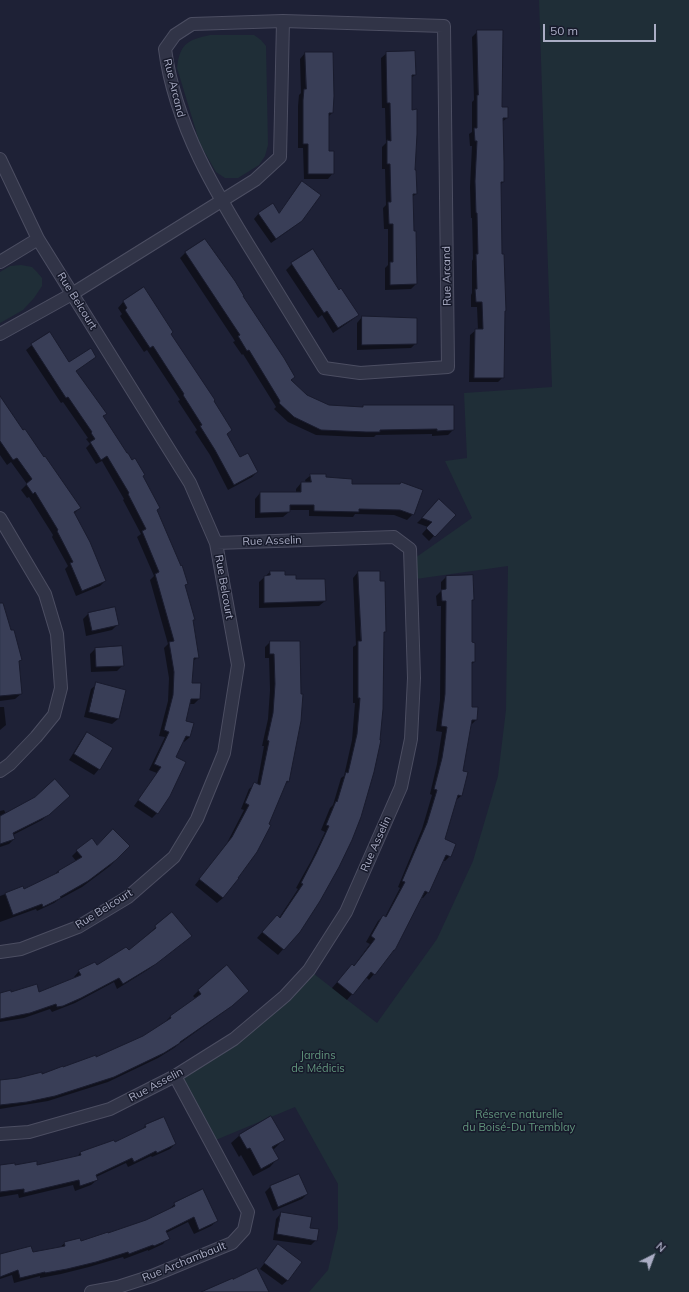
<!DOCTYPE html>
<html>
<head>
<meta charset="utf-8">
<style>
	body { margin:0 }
	#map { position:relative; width:689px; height:1292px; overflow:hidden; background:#1e2136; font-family:Mulish,sans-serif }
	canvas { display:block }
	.north { position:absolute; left:633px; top:1236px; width:40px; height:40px; -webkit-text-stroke:3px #171a2b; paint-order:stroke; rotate:42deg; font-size:11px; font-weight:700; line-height:16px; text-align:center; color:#aaadc4 }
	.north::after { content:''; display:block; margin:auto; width:14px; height:18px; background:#aaadc4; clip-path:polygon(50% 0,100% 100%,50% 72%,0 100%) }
	.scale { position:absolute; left:543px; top:24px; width:113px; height:18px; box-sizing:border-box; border:2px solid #aaadc4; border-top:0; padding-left:5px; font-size:12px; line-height:14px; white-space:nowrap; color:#aaadc4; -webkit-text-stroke:3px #171a2b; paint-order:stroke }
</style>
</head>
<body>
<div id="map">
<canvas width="689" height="1292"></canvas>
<div class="north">N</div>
<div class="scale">50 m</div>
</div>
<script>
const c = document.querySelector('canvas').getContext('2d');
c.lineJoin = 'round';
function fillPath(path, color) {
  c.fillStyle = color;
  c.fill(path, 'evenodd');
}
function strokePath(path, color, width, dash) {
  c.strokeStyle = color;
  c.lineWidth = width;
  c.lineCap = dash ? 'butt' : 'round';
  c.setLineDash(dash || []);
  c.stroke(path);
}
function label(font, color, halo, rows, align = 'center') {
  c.font = font + ' Mulish,sans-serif';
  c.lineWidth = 3;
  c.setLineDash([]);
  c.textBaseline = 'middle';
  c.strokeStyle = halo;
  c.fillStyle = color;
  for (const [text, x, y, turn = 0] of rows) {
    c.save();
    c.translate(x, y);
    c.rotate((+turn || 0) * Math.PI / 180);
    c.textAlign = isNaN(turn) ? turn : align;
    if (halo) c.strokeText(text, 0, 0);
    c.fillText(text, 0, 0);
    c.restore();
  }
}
const green = new Path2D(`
	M539 0H689V1292H309L328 1270 338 1228V1184L295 1107 211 1142 175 1076 234 1039 309 970 377 1023 437 939 473 861 498 776 506 710 508 566 416 579 415 558 472 518 445 461 467 458 464 393 552 387Z
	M210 35H254L261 40 266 46 268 145 265 156 259 165 238 178H225L216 172 200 144 177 68C180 43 188 40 210 35Z
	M21 265 32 267 37 272 42 278V286L34 298 23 310 0 323V272L10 266Z`);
const shadow = new Path2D(`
	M478 31 501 108 507 118 502 122 504 162 503 182 500 185 503 377 498 382H469L470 335 476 330H478L477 307H471V295L472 293V261L473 259 472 218H471L470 187 472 146H470L469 134 472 132V102L474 100 472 37Z
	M305 53 333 96 332 113 328 117V152L333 173 328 179H304L303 148H298V106L299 95 301 93 300 59Z
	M387 53 415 75 411 78V111L416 194 412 197 413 232H415L416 284 411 289 385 290V268L388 265V229H384L383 208 386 205 385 169H382V147L386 143 385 108H382L381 58Z
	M297 188 301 220 295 226 271 243 254 219 259 213H279Z
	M205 240 294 377 290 381 307 396 328 406 362 408 364 406 453 430 448 435 432 436V434L376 435 374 437H360L316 435 288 422 274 409 276 407 243 354 242 355 233 342 235 341 180 258 185 253Z
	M313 250 339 291 357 314 352 320 333 333 322 315 318 318 286 270 292 264Z
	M144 289 170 334 231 430 226 435 240 458 257 472 252 477 228 490 210 455 195 432 197 430 178 401 180 400 147 350 144 352 120 316 122 314 118 308 123 302Z
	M362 317 416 343 411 348 357 350V323Z
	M32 345 69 364 95 356 75 372 106 414 103 417 142 476 187 583 184 586 198 657 192 662 191 684 199 699 194 704H189L185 722 190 737 184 742 183 741 175 758 157 813 152 818 134 806 157 773 149 770 165 737 159 736 168 701 169 678 164 648 168 644 150 580 154 576 137 537 141 534 123 500 124 499 102 461 96 464 86 448 90 444 86 439 88 438 63 402 61 403 26 350Z
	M0 399 79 508 74 514 105 581 100 586 76 596 65 569 68 566 52 537 53 535 29 497 27 498 21 490 27 484 11 462 7 465 0 455Z
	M311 475 351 485H399L401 483 413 514 407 520 394 515 355 514 353 517 309 516V510H289V512L283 517 255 518V499L260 493H296V489L301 483H306L305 480Z
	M439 501 454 515 429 541 422 534 428 527 417 523Z
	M270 572 295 580 325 601 319 606 259 608V582Z
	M358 572H379L385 632 383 634 382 709 299 931 278 955 257 938 272 921 279 918 298 889 296 888 311 861 325 832 321 830 330 808 333 805 341 778 344 776 352 740 355 703H353V647L356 645 353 578Z
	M472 576 473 600 471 602 470 643 474 662 471 665V708L476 720 471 725 461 772V796L455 801 444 840 450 856 445 861 442 860 428 892 423 898 421 897 394 950 369 980 366 977 347 1000 332 988 352 965 353 967 370 944 366 942 378 921 383 916 385 917 400 888 398 887 422 829 432 795 430 794 437 764 442 732 436 731 440 700 441 606H437L436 596 441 591V582L446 577Z
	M88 614 118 624 112 630 86 636 83 619Z
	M0 620 21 659 18 662 21 694 15 699 0 701Z
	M270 642H299L289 781 284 785 268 824 223 898 217 903 195 885 227 843 244 810 241 809 249 789 255 784 257 785 264 746H262L268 719 270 690 269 658H265V647Z
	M95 649 123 665 117 671 91 672 90 654Z
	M97 684 125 691 118 719 112 724 84 717 91 689Z
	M0 707H4L6 725 0 730Z
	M87 733 99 769 94 775 69 760 82 739Z
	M63 801 42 820 13 835 14 839 9 844 0 847V811L4 810 6 814Z
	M129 846 110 866 82 887 58 900 54 903 37 911 36 909 0 922V896L22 888 23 890 54 875 58 871 76 861 72 856 77 851 97 847Z
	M172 913 185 941 149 969 117 989 114 982 75 1003 52 1012 50 1009 24 1018 0 1022V994L39 993 75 978 74 977 79 971 97 966 128 952Z
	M199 990 243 996 225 1011 179 1044 174 1048 158 1058 108 1082 48 1101 0 1109V1081L42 1075 96 1058 143 1037 165 1022 170 1017 196 999 193 996Z
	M163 1118 175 1144 170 1149 152 1157 151 1156 128 1167 126 1163 96 1177 97 1180 91 1185 75 1191 73 1185 19 1198 18 1194 0 1197V1166H37L77 1157 80 1153 115 1143 141 1131 145 1126Z
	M240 1135 283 1140 273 1150 278 1158 270 1167 253 1176 241 1155 239 1157 231 1143Z
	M299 1175 307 1194 302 1199 273 1211 265 1192 270 1187Z
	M175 1204 217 1221 211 1226 194 1234 188 1222 166 1233 168 1238 163 1244 148 1251V1250L124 1259 123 1257 89 1267 61 1274 40 1278V1276L14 1283 12 1275 0 1279V1255L32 1253 59 1248 65 1243 80 1242 147 1221 169 1209Z
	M281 1213 316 1240 311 1245 273 1240 276 1219Z
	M278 1246 288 1280 282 1285 260 1269Z`);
const building = new Path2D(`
	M477 30H503L502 107H508V118H503L504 162V182H501L502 254H504L506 311H505L504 378H474L475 329H483L482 302H476L475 289H477L476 254H478L477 213H476L475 181 477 141H475L474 128H477V95H478Z
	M415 51 416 75H412V110L417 109V134L415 170H416L417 194H413L414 231H416L417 284 390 285V262H393V224H389L388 202H391L390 164H387V140L391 141 390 103H387L386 52Z
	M305 52H333L334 96 333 113H329V151H334V174H308V144H303V100L304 89H306Z
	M302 181 321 195 302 221 276 239 258 213 273 203 279 213Z
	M205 239 235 281 244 296H243L284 358 295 377 291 380 307 395 329 405 363 407V405H454V430L437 431V429L380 430V432H366L321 430 294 417 279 403 280 401 249 350 247 351 238 336 240 335 185 252Z
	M313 249 339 290 341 288 359 315 338 328 327 311 324 313 291 263Z
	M144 287 173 332 171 334 215 400 214 401 232 430 227 434 240 457 248 453 258 472 234 485 215 450 200 426 202 425 183 395 184 394 153 346 150 348 125 310 127 308 123 301Z
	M362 316 417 318V344L362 345Z
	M50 332 69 362 91 348 96 357 76 371 107 414 103 416 127 453H128L132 460 135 458 145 475 143 476 160 508 157 510 181 566 182 565 188 584 185 585 195 620H193L199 658H194L192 683H201L200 699H191L186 721 194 723 190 737 186 736 176 757 186 762 170 796 158 814 138 800 161 767 154 764 169 732 164 730 173 695 174 672 169 642 174 641 155 574 159 572 142 531 146 529 128 494 129 493 107 456 101 460 90 442 95 439 91 433 92 432 68 397 66 398 31 344Z
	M0 396 23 430 25 429 44 457 45 456 81 508 74 512 90 542 106 581 82 591 70 563 73 562 57 531 58 530 35 492 33 494 26 484 32 479 17 458 13 460 0 441Z
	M310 474H326V477L352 479V484H400L401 482 423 490 414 515 400 510 359 509V512L314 511V505H290V512L260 513V492H301V482H311Z
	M439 499 456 515 435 537 426 528 432 522 422 518Z
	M270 571H285V575H296V579H325L326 601 264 603V576L270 575Z
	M358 571H380V581H385L386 632H384L383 709 380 740H381L374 772 361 817 352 840 339 867 320 901 300 932 284 950 262 932 277 915 280 918 303 884 301 883 316 854 329 826 326 825 336 801 337 802 346 772 348 773 357 734 360 698H358V641H361Z
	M473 575 474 600H472V642L475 643V662H472V707H478L477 720H472L463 771 468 772 462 796 458 795 445 839 456 844 451 857 446 855 429 893 425 891 395 950H394L375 975 371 972 353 995 337 982 352 964 354 966 375 939 371 936 383 915 386 917 405 882 402 881 427 823 437 790 434 789 442 758 447 727 441 726 445 694 446 601H442L441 590 446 589V576Z
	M0 603H3L11 630H14L22 660 19 661 22 694 0 696Z
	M115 607 119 625 92 631 88 613Z
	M270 641H300L301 694H303L301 721 289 782 287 781 269 824 271 825 257 852 238 878H239L223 898 199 879 232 837 249 805 245 803 254 782 260 785 269 741 267 740 273 713 275 684 274 654H270Z
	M122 646 124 666 96 667 95 648Z
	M96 682 126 690 119 719 89 712Z
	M87 732 113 748 100 770 74 754Z
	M55 779 70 796 49 815 13 833 15 839 0 844V816L35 797Z
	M113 829 130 846 116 860 88 881 60 897 61 898 43 907 42 904 13 915 5 893 23 886 24 889 59 872 58 871 82 857 76 850 92 838 97 845Z
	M172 912 192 936 156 964 123 984 119 978 81 998 63 1006 57 1007 56 1004 30 1013 0 1019V993L11 990V992L37 984 39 992 81 975 78 970 95 962 97 965 126 947 129 950 156 928 155 926Z
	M227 965 249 991 232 1006 180 1042V1043L164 1053 114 1077 55 1096 27 1102 0 1105V1080L18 1078 42 1072V1074L63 1066V1067L96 1055V1057L143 1036 171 1018 170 1016 201 994 198 990Z
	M271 1116 285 1140 272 1147 279 1159 261 1169 250 1148 247 1149 239 1135Z
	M164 1117 176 1144 157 1153 156 1151 134 1162 132 1158 96 1175 98 1180 80 1186 79 1180 24 1193V1189L0 1192V1165L15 1163V1165L37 1161V1165L81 1155 80 1152 114 1140 115 1142 146 1127 145 1125Z
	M299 1174 308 1194 278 1207 270 1186Z
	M203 1189 218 1221 199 1230 194 1217 166 1231 170 1239 154 1246 153 1245 129 1254 128 1252 96 1262 67 1269 45 1273V1272L20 1278 18 1270 0 1277V1254L31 1246 33 1252 65 1246 64 1242 80 1238 81 1241 108 1232V1233L146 1220 175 1206 174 1203Z
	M281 1212 312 1217 310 1228 319 1229 317 1241 277 1234Z
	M278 1244 302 1262 288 1281 264 1263Z
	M257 1268 269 1292H201L233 1278V1279Z`);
const minor = new Path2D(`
	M283 21 444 26 448 367 360 373 324 368C302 332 279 295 257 259 217 195 175 126 165 49L175 35 192 24Z
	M0 159 38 239 190 483 216 543 238 665 224 753 197 819 174 857 128 897 78 927 21 949 0 952
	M0 262 38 239
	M0 334 72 294 255 180 280 157 283 21
	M0 518 45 594 57 634 61 688 54 715 36 737 10 764 0 771
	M0 1134 29 1132 110 1109 175 1076 234 1039 285 996 309 970 346 912 401 787 411 739 414 678 410 549 394 537 216 543
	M91 1292 118 1287 152 1276 232 1243 244 1230 248 1212 175 1076`);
const streetNames = [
	["Rue Arcand",174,88,76],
	["Rue Arcand",447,276,-91],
	["Rue Belcourt",77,301,58],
	["Rue Asselin",272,541,-2],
	["Rue Belcourt",224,587,80],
	["Rue Asselin",376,844,-66],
	["Rue Belcourt",104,909,-32],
	["Rue Asselin",156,1085,-28],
	["Rue Archambault",184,1262,-22]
];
const parkNames = [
	["Jardins",318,1056],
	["de Médicis",318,1069],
	["Réserve naturelle",519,1115],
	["du Boisé-Du Tremblay",519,1128]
];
fillPath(green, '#1f2e37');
fillPath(shadow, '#0007');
fillPath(building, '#393e57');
strokePath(building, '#191b2d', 1);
strokePath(minor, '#4c4e62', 14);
strokePath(minor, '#313447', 12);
label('11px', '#aaadc4', '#171a2b', streetNames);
label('11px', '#61957c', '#171a2b', parkNames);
</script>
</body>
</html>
